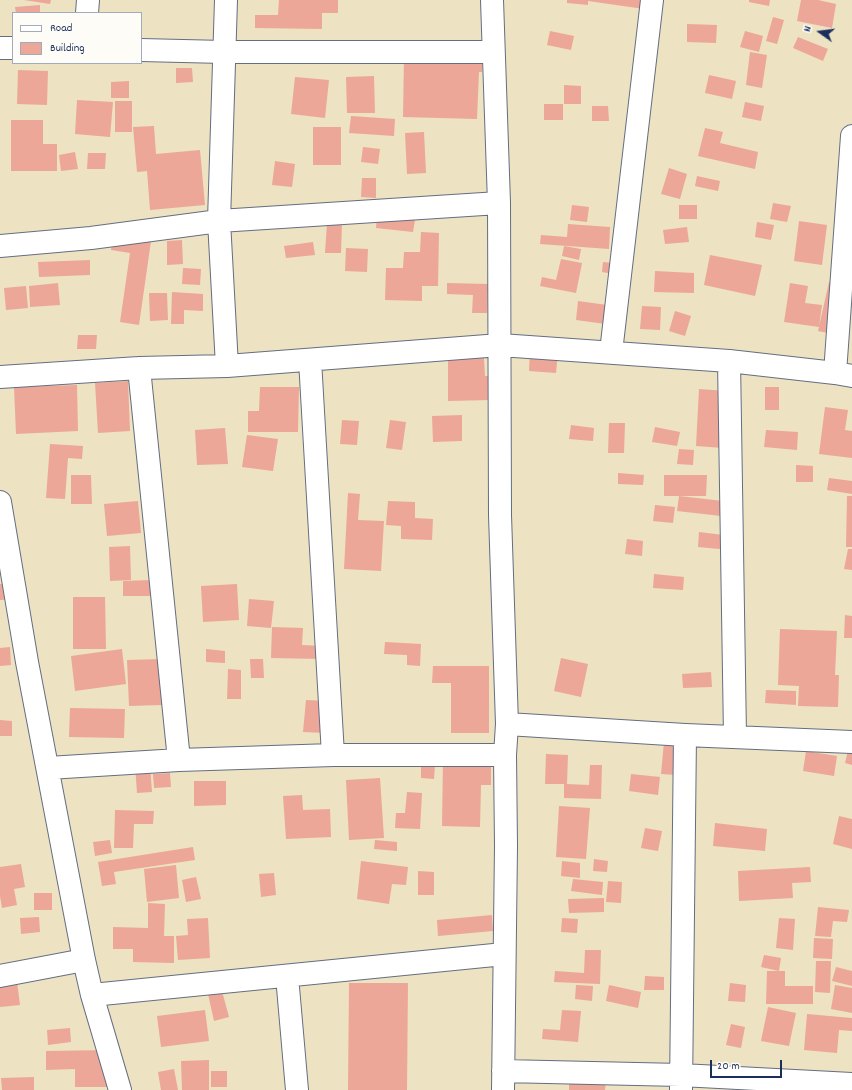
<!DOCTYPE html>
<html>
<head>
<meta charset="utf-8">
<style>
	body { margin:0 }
	#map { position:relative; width:852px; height:1090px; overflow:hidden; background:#ede2c2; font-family:Dekko,sans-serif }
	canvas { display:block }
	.legend { position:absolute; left:12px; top:12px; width:130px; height:52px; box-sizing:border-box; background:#fdfcf7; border:1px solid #a3aaba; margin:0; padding:5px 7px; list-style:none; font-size:12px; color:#1b2f5e }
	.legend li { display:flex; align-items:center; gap:8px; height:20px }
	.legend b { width:20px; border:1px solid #a3aaba }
	.north { position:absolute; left:800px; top:12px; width:40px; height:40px; -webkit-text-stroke:3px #fdfcf7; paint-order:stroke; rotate:284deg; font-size:11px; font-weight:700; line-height:16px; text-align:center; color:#1b2f5e }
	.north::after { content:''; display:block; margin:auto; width:14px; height:18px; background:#1b2f5e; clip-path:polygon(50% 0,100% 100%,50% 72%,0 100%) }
	.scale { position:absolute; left:710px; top:1060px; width:72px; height:18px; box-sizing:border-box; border:2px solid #1b2f5e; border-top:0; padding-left:5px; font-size:12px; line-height:14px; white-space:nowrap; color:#1b2f5e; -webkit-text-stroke:3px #fdfcf7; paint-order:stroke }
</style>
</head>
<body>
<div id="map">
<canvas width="852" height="1090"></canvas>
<ul class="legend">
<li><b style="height:5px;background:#fff"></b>Road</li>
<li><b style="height:11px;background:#eca798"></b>Building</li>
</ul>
<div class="north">N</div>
<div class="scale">20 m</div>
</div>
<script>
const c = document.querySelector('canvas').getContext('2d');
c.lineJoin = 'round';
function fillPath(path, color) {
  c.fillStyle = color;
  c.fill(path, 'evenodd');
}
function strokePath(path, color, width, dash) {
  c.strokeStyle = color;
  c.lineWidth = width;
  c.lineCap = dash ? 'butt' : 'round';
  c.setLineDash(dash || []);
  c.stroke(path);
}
const building = new Path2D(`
	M24 0H51L50 4Z
	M279 0H338V13H322V29L255 28V15H278Z
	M567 0H645L644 9 588 1V5L567 3Z
	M749 0H770L769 6 749 2Z
	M801 0H818L836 4 832 28 797 21Z
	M40 5V13H16L15 7Z
	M773 17 784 20 777 44 766 41Z
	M687 24 717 25 716 43 687 42Z
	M550 31 574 36 571 50 547 45Z
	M745 31 763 36 759 52 740 47Z
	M798 37 828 49 823 61 793 48Z
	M750 52 767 55 762 88 746 85Z
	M404 56 482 58V72H479L477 119 403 117Z
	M176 68H192L193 82 176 83Z
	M18 70 48 71 47 105 17 104Z
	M709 75 736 81 732 99 705 93Z
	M374 76 375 113H347L346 77Z
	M295 77 329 80 325 118 291 114Z
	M129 81V98H111V82Z
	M564 85 581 86V104H564Z
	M77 100 113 102 110 137 75 134Z
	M115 101H132V132H115Z
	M745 102 764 106 761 121 742 117Z
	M544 104H563V120H544Z
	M592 106H608L609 121H592Z
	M351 116 395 119 394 136 349 133Z
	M11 120H43V144H57V171H11Z
	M154 126 156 154 200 150 205 205 150 210 147 171 137 172 133 127Z
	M313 127H341V165H313Z
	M705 128 723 132 720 143 758 152 755 169 698 156Z
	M424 132 426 173 407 174 405 133Z
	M363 147 380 149 378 164 361 162Z
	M75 152 78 169 61 171 59 155Z
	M88 153H106L105 169H87Z
	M275 161 295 164 292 187 272 185Z
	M669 168 687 174 680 199 661 194Z
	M697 176 720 181 718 191 695 186Z
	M362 178H376V198L361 197Z
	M773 203 791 206 787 222 770 219Z
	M572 205 589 207 587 222 570 220Z
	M679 205H697V219H679Z
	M377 216 415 220 413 232 376 228Z
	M799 221 827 225 822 265 794 261Z
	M757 222 774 225 771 240 755 237Z
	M327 223H342L341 253H325Z
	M568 224 610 227 609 249 540 244 541 235 567 237Z
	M687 227 689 242 665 244 663 230Z
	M421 232 439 233 438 286H422V301L385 300 386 268H403L404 252H420Z
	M113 236 151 241 139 325 120 322 130 253 111 250Z
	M182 240 183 264 167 265V241Z
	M313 242 315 255 286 258 284 246Z
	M564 246 581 249 579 260 562 256Z
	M346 248 368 249 367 272 345 271Z
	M710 255 762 265 755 296 704 285Z
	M561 259 582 263 576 293 540 286 542 277 556 280Z
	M90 260V275L39 277 38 262Z
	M603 262 621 264 619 275 602 272Z
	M183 268 201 269 200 285 182 284Z
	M655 271 694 273V293L654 292Z
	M829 282 845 285 833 334 818 331Z
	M58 283 60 305 30 307 29 286Z
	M447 283 488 284 487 313H472L473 295 447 294Z
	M790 283 808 286 805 303 822 305 819 327 784 322Z
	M26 286 28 308 6 310 4 288Z
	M172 292 203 294V311L184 310V324H171Z
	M149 293H167L168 320 150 321Z
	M578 301 622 307 620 326 576 320Z
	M642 306 661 307 660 330 640 329Z
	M675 311 691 316 685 336 669 331Z
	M78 335H97L96 349H77Z
	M530 349 558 352 556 373 529 371Z
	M484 358 485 376H491V400L448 401V359Z
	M128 381 130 431 98 433 95 383Z
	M77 385 78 431 16 434 14 387Z
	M260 387H299L298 432H248V411H259Z
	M765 387H779V410H765Z
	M699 389 727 391 723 448 696 446Z
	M825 407 848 410 845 430 852 431V458L819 454Z
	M462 415V441L433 442 432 416Z
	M342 420 359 421 357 445 340 444Z
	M390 420 406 422 402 450 386 448Z
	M609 423H625L624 453H608Z
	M571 425 594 428 593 441 569 439Z
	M655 427 680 432 677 446 652 442Z
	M225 428 228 464 197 465 195 430Z
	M766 430 798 432 797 450 764 447Z
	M247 435 278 439 273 471 242 467Z
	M50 444 83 446 82 459 68 458 65 499 46 498Z
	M679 449 694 450 693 465 677 464Z
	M796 465 813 466V482H796Z
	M618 473 644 475 643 485 618 484Z
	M71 475H91L92 504H71Z
	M664 475H707L706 496H664Z
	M829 478 852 481V494L827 490Z
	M348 493 360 494 358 520 384 521 381 571 344 569Z
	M679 496 723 501 721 516 677 511Z
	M847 496H852V547H846Z
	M138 501 141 533 107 536 104 504Z
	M388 501 415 502V518L433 519 432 540 401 539V526L386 525Z
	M655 505 675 507 673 523 653 521Z
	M699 532 732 536 730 550 698 547Z
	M627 539 643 541 642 556 625 554Z
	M130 546 131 580 110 581 109 547Z
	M848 549H852V570L844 569Z
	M654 574 684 577 683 590 653 588Z
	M150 580V596H123V581Z
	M18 583V599L0 600V584Z
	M237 584 239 620 203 622 201 586Z
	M73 597H105L106 649H73Z
	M249 599 274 601 271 628 247 626Z
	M845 615 852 616V638H844Z
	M272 627 303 628 302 645 324 646 323 659 271 658Z
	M780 629 837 631 835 675H839L838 707 798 706 799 686 778 685Z
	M385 642 421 644 420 666 407 665V655L384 654Z
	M10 647 11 665 0 666V648Z
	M122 649 126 684 75 691 71 656Z
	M206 649 225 651V663L206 662Z
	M561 658 588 664 581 697 554 691Z
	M160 659 162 705 129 706 127 660Z
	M250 659H263L264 678H251Z
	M433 666H489V733H451V683H432Z
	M228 669 241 670V699H227Z
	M711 672 712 687 683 688 682 674Z
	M766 690 796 691V705L765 703Z
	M306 700 328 701 326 733 303 732Z
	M70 708 125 709 124 738 69 737Z
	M0 720 12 721V736H0Z
	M664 742 694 745 691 776 661 774Z
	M849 746 852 747V765L845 763Z
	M806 751 837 756 834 776 803 771Z
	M546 754 568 755 567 784 589 785 590 765H602L601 799 564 798V784H545Z
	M443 760 491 761V785H481L480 827 442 826Z
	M150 764 152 792 137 793 135 765Z
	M421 764H435L434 779 421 778Z
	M170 773 171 787 154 788 153 774Z
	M631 774 660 777 658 795 629 791Z
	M380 778 384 838 349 840 346 780Z
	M194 781H226V805L194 806Z
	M407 792 422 793 420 829 395 828 396 813H405Z
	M302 795 303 810 330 809 331 837 286 839 283 796Z
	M559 806 590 808 586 859 556 857Z
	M115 810 154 811 153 824H134L133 848H114Z
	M839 816 852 819V849L833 844Z
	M715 823 767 829 765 851 713 846Z
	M645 828 662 831 658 851 641 848Z
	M110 840 112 853 95 856 93 842Z
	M375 840 397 842V851L374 849Z
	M193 847 195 860 114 872 116 884 102 886 98 862Z
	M594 859 608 861 607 872 593 871Z
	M361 861 408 867 406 885 392 884 389 904 357 899Z
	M562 861 580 863V878L561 876Z
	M21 864 25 887 14 889 17 905 2 908 0 896V867Z
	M176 865 179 898 147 902 144 869Z
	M810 867 811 882 792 883 793 898 739 901 738 871Z
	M418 871 434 872V895H418Z
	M274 873 276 895 261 897 259 874Z
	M196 877 201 899 186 902 182 880Z
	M573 879 603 882 602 895 571 891Z
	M608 881 622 882 621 903 606 902Z
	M34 893H52V910H34Z
	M604 898V912L569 913 568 899Z
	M148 903 165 904 164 936H174V963L133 962V949H113V927L148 928Z
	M818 907 849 910 847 922 833 921 831 937 815 936Z
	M492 915 493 931 438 936 437 920Z
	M39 917 40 932 21 934 20 918Z
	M208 918 210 958 178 960 176 936 188 935 187 919Z
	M562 918 578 919 577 933 561 932Z
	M779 918 795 919 793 950 776 948Z
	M814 938 833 939 832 959 813 958Z
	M585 950H601L600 984 554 982 555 971 584 973Z
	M764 955 781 958 779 971 761 967Z
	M816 961H831L830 993 815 992Z
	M836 967 852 971V986L832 981Z
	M767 971H785V986H813V1004H766Z
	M645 976 664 977V990H644Z
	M17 981 20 1005 0 1007V982Z
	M349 983H408L407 1090H348Z
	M730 983 746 985 745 1002 728 1001Z
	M576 985 593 986 592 1001 575 999Z
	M609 985 641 992 638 1008 606 1001Z
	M835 985 852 988V1013L831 1009Z
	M222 991 229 1017 214 1021 208 994Z
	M768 1007 796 1013 789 1046 761 1041Z
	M205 1010 209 1041 161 1047 157 1016Z
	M562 1010 581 1011 578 1042 542 1039 543 1029 560 1030Z
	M807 1014 852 1018V1031L839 1030 837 1053 804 1050Z
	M731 1024 745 1027 741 1048 726 1045Z
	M70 1028 71 1042 48 1045 47 1030Z
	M109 1050V1087H75V1069L46 1070V1051Z
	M209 1060V1090H182L181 1061Z
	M174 1069 178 1090H161L158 1072Z
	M211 1071H227V1087H211Z
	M34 1077V1090H2L1 1078Z
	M569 1079 606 1080 605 1090H569Z`);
const minor = new Path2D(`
	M226 0 219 221 227 366
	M492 0 499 203 500 515 507 724 505 755 506 846 503 1090
	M87 13 88 0
	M0 48H13
	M141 50 224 52H493
	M0 246 91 238 219 221 499 203
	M611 352 652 0
	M310 360 333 755
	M729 361 735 736
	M139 368 179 760
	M835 373 852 136
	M0 377 139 368 227 366 500 345 729 361 835 373 852 376
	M0 502 27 662 84 960 92 995 120 1090
	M507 724 685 735 852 742
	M48 768 179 760 333 755H505
	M0 976 84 960
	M287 976 297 1090
	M92 995 504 954
	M503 1071 681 1075 852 1084
	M681 1090 685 735`);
fillPath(building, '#eca798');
strokePath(minor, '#646e81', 24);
strokePath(minor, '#fff', 22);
</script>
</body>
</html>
